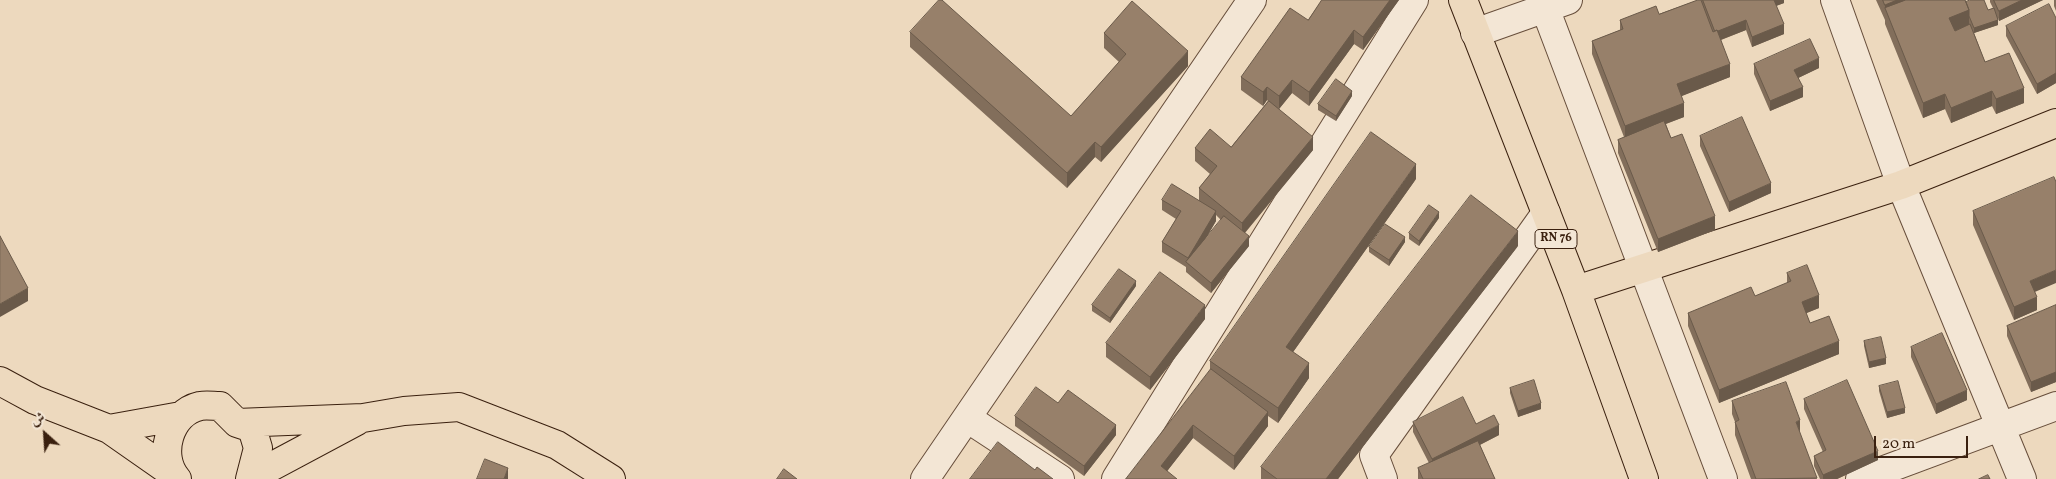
<!DOCTYPE html>
<html>
<head>
<meta charset="utf-8">
<style>
	body { margin:0 }
	#map { position:relative; width:2056px; height:479px; overflow:hidden; background:#edd9be; font-family:Vollkorn,Amiri,serif }
	canvas { display:block }
	.north { position:absolute; left:20px; top:409px; width:50px; height:50px; -webkit-text-stroke:4px #f3e6d5; paint-order:stroke; rotate:334deg; font-size:14px; font-weight:700; line-height:20px; text-align:center; color:#3a200f }
	.north::after { content:''; display:block; margin:auto; width:18px; height:22px; background:#3a200f; clip-path:polygon(50% 0,100% 100%,50% 72%,0 100%) }
	.scale { position:absolute; left:1874px; top:436px; width:94px; height:22px; box-sizing:border-box; border:2px solid #3a200f; border-top:0; padding-left:6px; font-size:15px; line-height:18px; white-space:nowrap; color:#3a200f; -webkit-text-stroke:4px #f3e6d5; paint-order:stroke }
</style>
</head>
<body>
<div id="map">
<canvas width="2056" height="479"></canvas>
<div class="north">ش</div>
<div class="scale">20 m</div>
</div>
<script>
const c = document.querySelector('canvas').getContext('2d');
c.lineJoin = 'round';
function strokePath(path, color, width, dash) {
  c.strokeStyle = color;
  c.lineWidth = width;
  c.lineCap = dash ? 'butt' : 'round';
  c.setLineDash(dash || []);
  c.stroke(path);
}
function fillPath(path, color) {
  c.fillStyle = color;
  c.fill(path, 'evenodd');
}
function label(font, color, halo, rows, align = 'center') {
  c.font = font + ' Vollkorn,serif';
  c.lineWidth = 4.5;
  c.setLineDash([]);
  c.textBaseline = 'middle';
  c.strokeStyle = halo;
  c.fillStyle = color;
  for (const [text, x, y, turn = 0] of rows) {
    c.save();
    c.translate(x, y);
    c.rotate((+turn || 0) * Math.PI / 180);
    c.textAlign = isNaN(turn) ? turn : align;
    if (halo) c.strokeText(text, 0, 0);
    c.fillText(text, 0, 0);
    c.restore();
  }
}
const minor = new Path2D(`
	M1542 0 1723 479
	M1835 0 1901 185 2022 479
	M1475 33 1568 0
	M967 418 1060 479
	M925 479 1252 0
	M1116 479 1414 0
	M1383 479 1374 455 1546 213
	M1860 479 2056 406`);
const major = new Path2D(`
	M1463 0 1576 290 1644 479
	M1576 290 1901 185 2056 123
	M0 381 35 400 109 429 172 473
	M237 423 363 418 404 411 459 407 557 445 611 479
	M109 429 181 416
	M252 477 357 421
	M177 479C157 456 169 413 200 406 206 405 214 406 220 406L237 423 252 428 258 448 250 479`);
const wall = new Path2D(`
	M1322 0H1399L1363 50 1354 44 1309 106 1292 93 1279 109 1313 150 1245 233 1249 246 1211 293 1186 272V267L1162 252V242L1176 219 1162 210V200H1199V188L1210 174 1195 161V148L1231 147 1268 101 1267 100 1263 106 1241 90V77L1308 20ZM1216 215 1221 220 1205 240 1216 221Z
	M1698 0H1784V3L1776 6 1784 34 1752 47 1746 30 1721 40 1730 77 1681 96 1684 117 1666 124 1671 138 1715 230 1658 252 1618 153V140L1624 137 1592 54V41L1620 30V20L1659 14Z
	M1876 0H1965L1966 2 1988 10 1993 8 1990 2V0H2043L1999 21 1998 18V25L1974 33 1985 62 2024 103 1996 114 1992 106 1951 123 1945 109 1923 118 1885 24V20Z
	M2054 0H2056V11L2054 6Z
	M2056 18V83L2037 94 2006 36V26Z
	M910 32 1071 116 1119 62 1104 48V33L1188 66 1101 162 1095 157 1067 188 910 47Z
	M1754 64 1819 68 1798 78 1803 97 1770 111 1754 74Z
	M1352 96 1336 121 1318 110V104Z
	M1700 136 1771 193 1729 212 1700 146Z
	M1416 179 1293 352 1309 378 1278 423 1268 416V426L1234 470 1193 438 1167 471 1126 479 1210 370V361Z
	M1973 211 2035 292 2037 310 2014 320 1973 225Z
	M1439 218 1419 246 1409 239V233Z
	M1405 242 1389 266 1369 252V247Z
	M1518 246 1338 479H1261V467Z
	M1787 273 1819 308 1806 313 1810 323 1839 354 1719 403 1688 326V313L1755 296 1787 283Z
	M1136 286 1110 323 1092 311V305Z
	M2056 305V382L2031 392 2007 336V326Z
	M1205 319 1150 390 1106 357V343Z
	M1864 341 1886 364 1869 368 1864 346Z
	M1911 347 1967 400 1936 414 1911 357Z
	M1879 386 1905 413 1887 418 1879 391Z
	M1510 388 1541 409 1518 417 1510 393Z
	M1804 399 1878 460 1837 479H1820L1814 466V456L1823 452 1804 409Z
	M1732 401 1800 434 1817 479H1751L1735 435V422L1732 414Z
	M1058 403 1116 435 1084 476 1015 426V416Z
	M1413 422 1476 424 1499 435 1480 445 1495 479H1418V468L1429 463 1413 432Z`);
const shadedWall = new Path2D(`
	M1390 0H1399L1363 50V37Z
	M1773 0H1784V3L1773 7Z
	M1897 0H1924L1885 8V20V5Z
	M2022 0H2043L1999 21V11Z
	M1969 10V25L1949 33V18Z
	M1746 20V30L1715 42V32Z
	M1998 20V25L1974 33V28Z
	M1784 24V34L1752 47V37Z
	M1354 30V44L1309 106V92Z
	M1188 51V66L1101 162V147Z
	M1819 58V68L1794 80V70Z
	M1730 64V77L1677 98V84Z
	M2056 73V83L2037 94V84Z
	M1292 80V93L1279 109V96Z
	M1267 87V100L1263 106V92Z
	M1803 87V97L1770 111V101Z
	M2024 88V103L1996 114V99Z
	M1352 91V96L1336 121V116Z
	M1992 91V106L1951 123V108Z
	M1945 94V109L1923 118V103Z
	M1684 103V117L1625 139V126Z
	M1313 137V150L1242 236V223Z
	M1095 142V157L1067 188V173Z
	M1416 164V179L1286 362V347Z
	M1771 183V193L1729 212V202Z
	M1216 211V221L1190 265 1188 264V258Z
	M1439 212V218L1419 246V241Z
	M1715 216V230L1658 252V239Z
	M1518 231V246L1338 479H1326Z
	M1249 236V246L1211 293V283Z
	M1405 237V242L1389 266V260Z
	M2056 270V283L2030 294V281Z
	M1136 281V286L1110 323V318Z
	M28 288V301L0 317V304Z
	M1819 295V308L1802 315V302Z
	M2037 297V310L2014 320V307Z
	M1205 305V319L1150 390V377Z
	M1839 341V354L1719 403V390Z
	M1886 358V364L1869 368V362Z
	M1309 363V378L1278 423V408Z
	M2056 372V382L2031 392V382Z
	M1967 390V400L1936 414V404Z
	M1541 403V409L1518 417V411Z
	M1905 408V413L1887 418V412Z
	M1268 412V426L1234 470V456Z
	M1800 420V433L1796 422Z
	M1116 425V435L1084 476V466Z
	M1193 425V438L1161 479V466Z
	M1499 425V435L1432 469V459Z
	M1878 451V460L1837 479H1823V475Z
	M508 468V479H504Z`);
const building = new Path2D(`
	M939 0H942L1071 116 1126 54 1104 33 1132 1 1188 51 1101 147 1095 142 1067 173 910 32Z
	M1322 0H1390L1363 37 1354 30 1309 92 1292 80 1279 96 1267 87 1263 92 1241 77 1290 8 1308 20Z
	M1698 0H1701L1713 32 1717 30 1730 64 1677 84 1684 103 1625 126 1592 41 1623 29 1620 20 1656 6 1659 14Z
	M1703 0H1774L1784 24 1752 37 1746 20 1718 31 1717 30 1715 31Z
	M1883 0H1897L1885 5Z
	M1906 0H1965L1969 10 1949 18 1955 31 1970 24 1985 62 2009 53 2024 88 1996 99 1992 91 1951 108 1945 94 1923 103 1885 8Z
	M1970 0H1984L1988 10 1994 8 1998 20 1974 28 1969 16V10L1966 2Z
	M1994 0H2022L1999 11Z
	M2049 4 2056 18V73L2037 84 2006 26Z
	M1810 39 1819 58 1794 70 1803 87 1770 101 1754 64Z
	M1336 79 1352 91 1336 116 1318 104Z
	M1269 101 1313 137 1242 223 1199 188 1217 166 1195 148 1210 129 1231 147Z
	M1742 117 1771 183 1729 202 1700 136Z
	M1664 121 1671 138 1682 134 1715 216 1658 239 1618 140Z
	M1371 132 1416 164 1286 347 1309 363 1278 408 1210 361Z
	M2054 177 2056 182V270L2030 281 2037 297 2014 307 1973 211Z
	M1172 184 1216 211 1188 258 1162 242 1181 211 1162 200Z
	M1471 195 1518 231 1326 479H1277L1261 467Z
	M1429 205 1439 212 1419 241 1409 233Z
	M1224 216 1249 236 1211 283 1186 262Z
	M1385 224 1405 237 1389 260 1369 247Z
	M0 236 28 288 0 304Z
	M1807 265 1819 295 1802 302 1810 323 1829 316 1839 341 1719 390 1688 313 1751 287 1755 296 1791 281 1787 273Z
	M1119 269 1136 281 1110 318 1092 305Z
	M1160 272 1205 305 1150 377 1106 343Z
	M2056 305V372L2031 382 2007 326Z
	M1942 333 1967 390 1936 404 1911 347Z
	M1881 337 1886 358 1869 362 1864 341Z
	M1211 369 1268 412 1234 456 1193 425 1161 466 1177 479H1126Z
	M1534 380 1541 403 1518 411 1510 388Z
	M1847 380 1878 451 1823 475 1814 456 1826 450 1804 399Z
	M1898 381 1905 408 1887 412 1879 386Z
	M1786 382 1800 420 1796 422 1817 478 1756 479 1735 422 1739 420 1732 401Z
	M1036 387 1058 403 1068 390 1116 425 1084 466 1015 416Z
	M1463 397 1476 424 1494 415 1499 425 1432 459 1413 422Z
	M1478 441 1495 479H1423L1418 468Z
	M998 442 1035 470 1037 467 1053 479H970Z
	M485 459 508 468 504 479H477Z
	M784 469 797 479H777Z
	M1988 475 1990 479H1979Z`);
const shields = [
	[1556,239,42]
];
const shieldNames = [
	["RN 76",1556,239]
];
strokePath(minor, '#674e3b', 30);
strokePath(major, '#3a200f', 30);
strokePath(minor, '#f3e6d5', 28);
strokePath(major, '#edd9be', 28);
fillPath(wall, '#826e5b');
fillPath(shadedWall, '#6a5a4a');
fillPath(building, '#97806a');
strokePath(building, '#6a5a4a', 1);
for (const [x, y, w] of shields) {
  const box = new Path2D();
  box.roundRect(x - w / 2, y - 9.5, w, 19, 4);
  c.fillStyle = '#f3e6d5';
  c.fill(box);
  strokePath(box, '#3a200f', 1);
}
label('bold 12px', '#3a200f', null, shieldNames);
</script>
</body>
</html>
